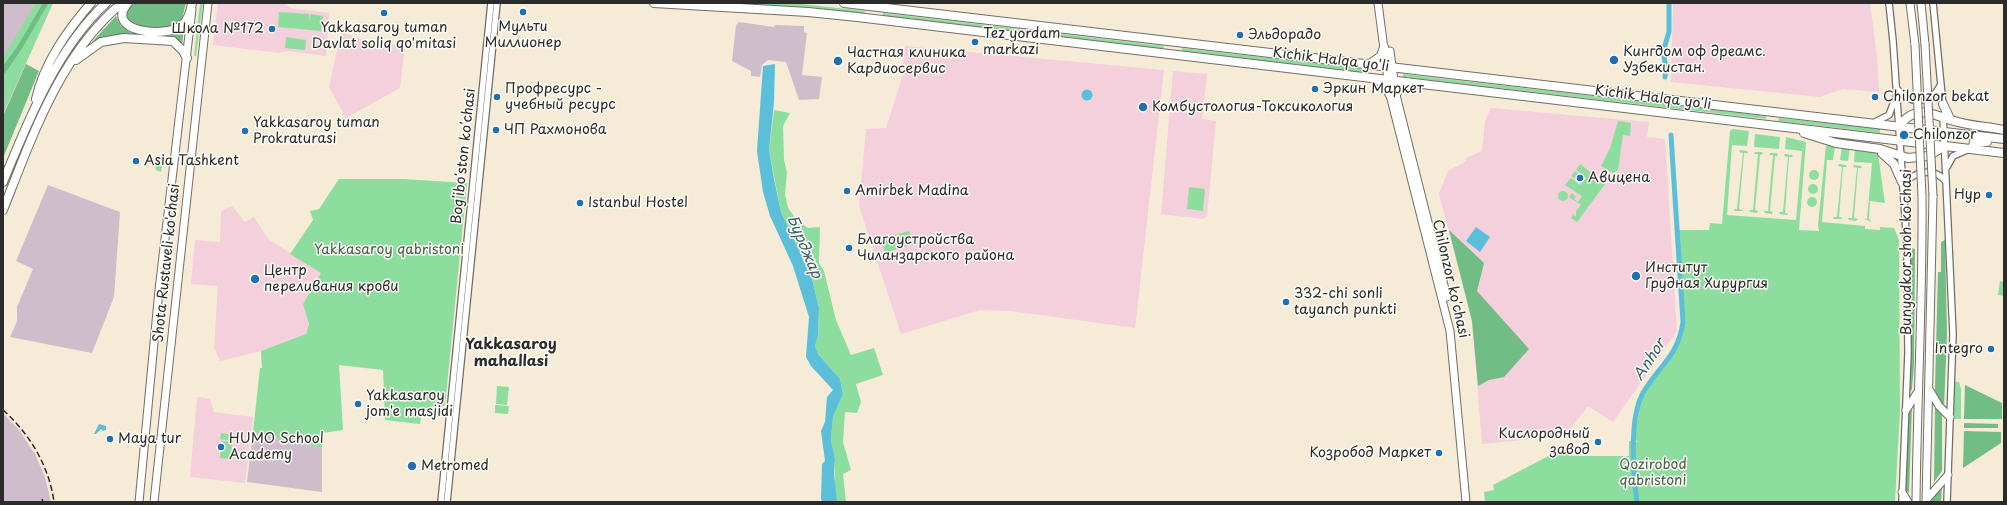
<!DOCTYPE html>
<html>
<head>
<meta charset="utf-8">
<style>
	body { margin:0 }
	#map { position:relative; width:2007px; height:505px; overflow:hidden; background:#f6ebd7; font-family:"Playpen Sans",sans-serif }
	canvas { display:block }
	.frame { position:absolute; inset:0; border:4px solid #2b2b2b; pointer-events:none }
</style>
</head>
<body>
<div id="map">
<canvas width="2007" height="505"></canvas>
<div class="frame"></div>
</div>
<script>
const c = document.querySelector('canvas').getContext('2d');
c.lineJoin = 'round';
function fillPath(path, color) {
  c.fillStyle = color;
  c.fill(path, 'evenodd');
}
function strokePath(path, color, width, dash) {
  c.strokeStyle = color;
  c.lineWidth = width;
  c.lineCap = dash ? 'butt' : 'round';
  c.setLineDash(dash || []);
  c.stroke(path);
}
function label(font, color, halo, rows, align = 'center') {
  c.font = font + ' "Playpen Sans",sans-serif';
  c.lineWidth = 3;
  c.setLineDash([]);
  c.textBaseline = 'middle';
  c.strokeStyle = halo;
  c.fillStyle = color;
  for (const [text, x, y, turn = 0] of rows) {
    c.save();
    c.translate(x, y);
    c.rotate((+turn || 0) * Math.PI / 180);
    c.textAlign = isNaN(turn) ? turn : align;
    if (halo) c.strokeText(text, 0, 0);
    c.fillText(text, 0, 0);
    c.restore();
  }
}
const built = new Path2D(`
	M218 3H285L290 8 329 13 326 56 288 51 279 53 213 45Z
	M1673 3H1870L1877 57 1879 92 1843 89 1820 97 1671 82Z
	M341 32 377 45H405L400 88 346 118 329 87Z
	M905 46 1164 70 1135 328 1011 311 980 310 901 334 859 206 866 129 886 128 901 81Z
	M1173 71 1207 74 1202 119 1216 121 1207 216 1203 219 1161 214Z
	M1491 108 1649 122 1647 137 1665 139 1677 331 1613 422 1588 406 1565 436 1482 444 1472 321 1439 194 1448 171 1466 161V158L1482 151 1485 121Z
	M232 206 245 222 254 217 268 239 322 273 303 304 309 324 306 334 261 351 220 361 214 347 218 286 191 284 195 240 220 242 221 211Z
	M197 397 210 399 214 412 253 417 245 483 190 477Z`);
const industrial = new Path2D(`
	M3 3H53L3 115Z
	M739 22 774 27 775 25 804 26V32L807 33 802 75 822 77 819 99 799 100 786 62 768 60 762 65 760 77 751 76V71L732 61 736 25Z
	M48 185 120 212 114 297 92 353 10 337 17 321V307L33 269 16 261Z
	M3 413 19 430 35 454 45 477 51 502H3Z
	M253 432 322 448V492L247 482Z`);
const green = new Path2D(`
	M36 3H53L3 113V57Z
	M200 3H203L196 56H194Z
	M774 3 802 4 865 11 864 14 817 8 735 4Z
	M279 12 309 14V22L310 14 323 16 321 31 278 27Z
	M883 13 1164 46 1163 49 883 16Z
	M286 37 306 40 305 50 285 48Z
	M1182 48 1366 69V73L1182 51Z
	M1403 74 1766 116V119L1403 77Z
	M774 110 790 113 783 126 784 160 787 172 785 194 788 208 797 220 808 228 820 227 819 263 824 271 836 320 851 355 874 348 883 375 856 384 861 402 857 413 845 412 843 442 851 470 843 474 846 502H837L835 496V459L831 440 833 417 843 394 840 379 818 354 815 346 818 336 819 308 812 279 781 212 769 150Z
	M1779 118 1880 129V133L1778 121Z
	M1618 121 1631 123 1630 136 1623 135 1618 170 1613 173 1601 166 1610 148Z
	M1733 129 1749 131 1747 146 1732 145 1727 215 1796 220 1802 151 1785 149 1786 137 1806 142 1799 230 1819 231 1818 225 1826 145 1835 146 1833 160H1827L1822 222 1865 226V229L1880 230V227L1894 228 1899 240 1900 411 1895 502H1485L1484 492 1494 490 1493 485 1558 451 1572 456H1629V441L1638 442 1634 439 1641 398 1674 352 1682 332 1683 306 1678 230H1709L1710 223 1722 224 1730 131Z
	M1755 134 1780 137 1779 149 1754 147Z
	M1842 147 1850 148 1848 161 1840 160Z
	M1855 148 1878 154 1885 203 1870 201 1869 219 1872 222 1864 219H1867L1872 163 1854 162Z
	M1740 150 1747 151 1748 153H1744L1739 209 1743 210 1742 211H1735L1734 209H1737L1743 153 1739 152Z
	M1755 152H1762L1763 154 1760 155 1755 210 1758 211 1757 213 1750 212 1749 210H1753L1758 154H1754Z
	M1770 153H1777L1778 156H1775L1770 211 1773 212 1772 214 1765 213 1764 211H1768L1773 155H1769Z
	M1785 154 1792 155 1793 157H1789L1785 213H1788L1787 215 1780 214 1779 212H1783L1788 157 1784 156Z
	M163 159 161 172 156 170 155 165 157 161Z
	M1580 164 1605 184 1577 222 1571 218 1573 215 1576 217V211L1581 205 1569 197 1572 193 1576 197 1574 199 1578 202 1582 196 1565 185 1571 178 1580 185 1586 178 1576 170Z
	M1839 164 1846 165 1847 167H1843L1839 217 1843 218 1841 219H1834L1833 217H1837L1842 167 1838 166Z
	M1854 165 1861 166 1862 168H1858L1854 218 1858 219 1856 221 1849 220 1848 218H1852L1857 168 1853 167Z
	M1809 175a5 5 0 1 1 10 0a5 5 0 1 1-10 0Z
	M1575 171 1585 178 1581 183 1571 176Z
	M339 179H403L467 183 445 406 428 407 427 417H421L420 424 385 420 383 370 339 365 343 430 323 433 322 448 253 432 260 368H262L261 351 306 334 309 324 303 304 321 273 290 254 313 220 310 211 319 209Z
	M1808 189a5 5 0 1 1 10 0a5 5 0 1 1-10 0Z
	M1189 187 1205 189 1203 211 1187 209Z
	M1558 196a5 5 0 1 1 10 0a5 5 0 1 1-10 0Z
	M1807 202a5 5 0 1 1 10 0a5 5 0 1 1-10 0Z
	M909 231 913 244 885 253 881 239Z
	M2000 281 2004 282V296L1998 295Z
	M1953 382H1959L1961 389V419H1953Z
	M497 386 509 387 507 405 496 404Z
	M495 405 509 406 508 414 495 413Z
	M221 433 233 435V441L220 439Z
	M221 441 232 442 231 459 220 458Z`);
const forest = new Path2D(`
	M43 3 48 4 21 50 3 76V66L17 47Z
	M134 3H186L182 19 167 29 138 26 133 24 127 18 126 11Z
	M116 16 121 26 130 32 170 36 184 29 182 44C164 30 112 31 92 42Z
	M26 64 39 71 3 158V116Z
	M1449 230 1484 263 1477 291 1529 349 1504 377 1489 380 1478 386 1472 321Z
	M1945 240 1947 335 1944 407 1935 395V388L1938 272H1941V242Z
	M1909 247 1915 249 1914 365 1912 389 1908 395Z
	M1965 385 2002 403V419H1964Z
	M1912 407 1909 493 1906 491 1908 413Z
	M1935 407 1942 415V471L1934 482Z
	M1964 423 1998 424V428H1964Z
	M1964 431 2001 432V443L1963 468Z
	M1942 485 1941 502H1932V498Z`);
const water = new Path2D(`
	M775 64 774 102 769 150 774 179 781 212 812 279 819 308 818 336 815 346 818 354 840 379 843 394 833 417 831 440 835 459 834 474 837 502H822L821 498 822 464 825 461 821 431 825 422 827 397 833 390 811 366 806 357 809 317 793 266 770 216 763 192 757 151 763 66Z
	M1081.5 95a5.5 5.5 0 1 1 11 0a5.5 5.5 0 1 1-11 0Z
	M1476 227 1490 237 1480 252 1466 241Z
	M99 424 106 426V430L103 431 101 429 96 434H94Z`);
const canal = new Path2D(`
	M1665 77 1666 67 1663 52 1669 32V3
	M1637 502C1633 474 1629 417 1643 393 1659 365 1678 357 1683 322L1671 135`);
const minor = new Path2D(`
	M1889 3 1893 41 1907 246 1908 353 1902 502
	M1933 3 1943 106
	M1897 89C1909 105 1931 104 1940 86
	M1943 115 1953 334 1947 502
	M1875 122 1889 115 1895 99
	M1947 167 1953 156 1967 150
	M1903 188C1910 171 1935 166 1946 182
	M441 502 491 3
	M447 502 497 3`);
const major = new Path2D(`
	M1378 3 1390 95 1450 331 1466 502
	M1910 3 1915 45
	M1921 3 1925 44
	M1390 51 1396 95 1447 297
	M1929 389 1939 406 1950 417
	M1906 410 1917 393
	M1902 492 1908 502
	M1926 500 1948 475
	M139 502 159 290 192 9
	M154 502 208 3
	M1916 502C1917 400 1923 298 1922 196
	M1926 502 1933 196`);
const highway = new Path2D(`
	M128 3C103 32 167 39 182 25 188 20 191 10 192 3
	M654 3 808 12 857 17 2004 153
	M844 3 2004 139
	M76 60 101 42 124 38 173 41 183 51 187 58
	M1370 64 1381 56 1384 47
	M1376 79 1385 85 1390 95
	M1396 95 1400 86 1407 82
	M36 99C44 63 67 31 91 3
	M1943 104 1950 119
	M1899 126C1918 101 1934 117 1958 122 1973 126 1989 127 2004 130
	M1804 133 1836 143 1880 149 1908 158 1928 156 1945 146
	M1979 150 1973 146 1974 142H1987
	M1882 153 1894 164 1902 182
	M3 182C28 121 57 48 106 3
	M3 210C32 137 60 54 122 3`);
const rail = new Path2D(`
	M3 410C30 434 49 466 54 502
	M42 499 43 502`);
const majorBridge = new Path2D(`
	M1925 44 1933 196
	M1915 45 1922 196`);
const markers = [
	[523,12,4,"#1f6fb2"],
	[384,13,4,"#1f6fb2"],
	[272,29,4,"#1f6fb2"],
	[1240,35,4,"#1f6fb2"],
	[975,42,4,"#1f6fb2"],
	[1614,60,5,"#1f6fb2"],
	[838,61,5,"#1f6fb2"],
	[1315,89,4,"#1f6fb2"],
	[497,97,4,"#1f6fb2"],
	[1875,97,4,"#1f6fb2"],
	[1143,107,5,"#1f6fb2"],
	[496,130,4,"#1f6fb2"],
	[245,131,4,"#1f6fb2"],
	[1904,135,5,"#1f6fb2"],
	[136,161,4,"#1f6fb2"],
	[1580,178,4,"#1f6fb2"],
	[847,191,4,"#1f6fb2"],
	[1989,195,4,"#1f6fb2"],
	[580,203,4,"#1f6fb2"],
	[849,248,4,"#1f6fb2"],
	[1636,276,5,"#1f6fb2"],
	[255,279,5,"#1f6fb2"],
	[1286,302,4,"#1f6fb2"],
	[1991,349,4,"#1f6fb2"],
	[358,404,4,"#1f6fb2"],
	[110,439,4,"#1f6fb2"],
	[1598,442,4,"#1f6fb2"],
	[221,447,4,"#1f6fb2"],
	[1439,453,4,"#1f6fb2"],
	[412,466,5,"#1f6fb2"]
];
const poiNames = [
	["Мульти",523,27,"center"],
	["Миллионер",523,43,"center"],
	["Yakkasaroy tuman",384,28,"center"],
	["Davlat soliq qo'mitasi",384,44,"center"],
	["Школа №172",264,29,"right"],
	["Tez yordam",983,34],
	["markazi",983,50],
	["Эльдорадо",1248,35],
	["Кингдом оф дреамс.",1623,52],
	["Узбекистан.",1623,68],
	["Частная клиника",847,53],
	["Кардиосервис",847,69],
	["Профресурс -",505,89],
	["учебный ресурс",505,105],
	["Эркин Маркет",1323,89],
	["Chilonzor bekat",1883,97],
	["Комбустология-Токсикология",1152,107],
	["Yakkasaroy tuman",253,123],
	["Prokraturasi",253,139],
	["ЧП Рахмонова",504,130],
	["Chilonzor",1913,135],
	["Asia Tashkent",144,161],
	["Авицена",1588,178],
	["Amirbek Madina",855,191],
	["Нур",1981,195,"right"],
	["Istanbul Hostel",588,203],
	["Благоустройства",857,240],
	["Чиланзарского района",857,256],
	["Институт",1645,268],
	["Грудная Хирургия",1645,284],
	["Центр",264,271],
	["переливания крови",264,287],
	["332-chi sonli",1294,294],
	["tayanch punkti",1294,310],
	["Integro",1983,349,"right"],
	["Yakkasaroy",366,396],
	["jom'e masjidi",366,412],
	["Кислородный",1590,434,"right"],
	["завод",1590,450,"right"],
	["Maya tur",118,439],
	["HUMO School",229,439],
	["Academy",229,455],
	["Козробод Маркет",1431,453,"right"],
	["Metromed",421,466]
];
const streetNames = [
	["Kichik Halqa yo'li",1331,60,7],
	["Kichik Halqa yo'li",1653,98,7],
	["Bogʻiboʻston koʻchasi",464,156,-84],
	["Bunyodkor shoh ko'chasi",1907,252,-90],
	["Shota Rustaveli ko'chasi",167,263,-84],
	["Chilonzor ko'chasi",1450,279,77]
];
const parkNames = [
	["Yakkasaroy qabristoni",389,250],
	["Qozirobod",1653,465],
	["qabristoni",1653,481]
];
const waterNames = [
	["Бурджар",804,247,67],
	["Anhor",1650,360,-57]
];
const neighbourhoodNames = [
	["Yakkasaroy",511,345],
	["mahallasi",511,362]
];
fillPath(built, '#f4cfdc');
fillPath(industrial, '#d0bdcc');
fillPath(green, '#8dde9e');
fillPath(forest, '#72bd85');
fillPath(water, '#5cbfda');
strokePath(canal, '#5cbfda', 5);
strokePath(minor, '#726e67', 8);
strokePath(major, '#726e67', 9);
strokePath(highway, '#726e67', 10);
strokePath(minor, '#fff', 5.5);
strokePath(major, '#fff', 7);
strokePath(highway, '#fff', 8);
strokePath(rail, '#2b2b2b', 1.5, [6, 3]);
strokePath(majorBridge, '#726e67', 9, []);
strokePath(majorBridge, '#fff', 7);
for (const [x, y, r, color] of markers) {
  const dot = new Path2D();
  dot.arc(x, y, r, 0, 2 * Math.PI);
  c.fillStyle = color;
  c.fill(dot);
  strokePath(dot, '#fdfcf7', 1.5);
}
label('14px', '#2b2b2b', '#fdfcf7', poiNames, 'left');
label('14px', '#2b2b2b', '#fdfcf7', streetNames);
label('14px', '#48614e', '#fdfcf7', parkNames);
label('italic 15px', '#3c5f68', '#fdfcf7', waterNames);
label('bold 15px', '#2b2b2b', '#fdfcf7', neighbourhoodNames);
</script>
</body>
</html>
